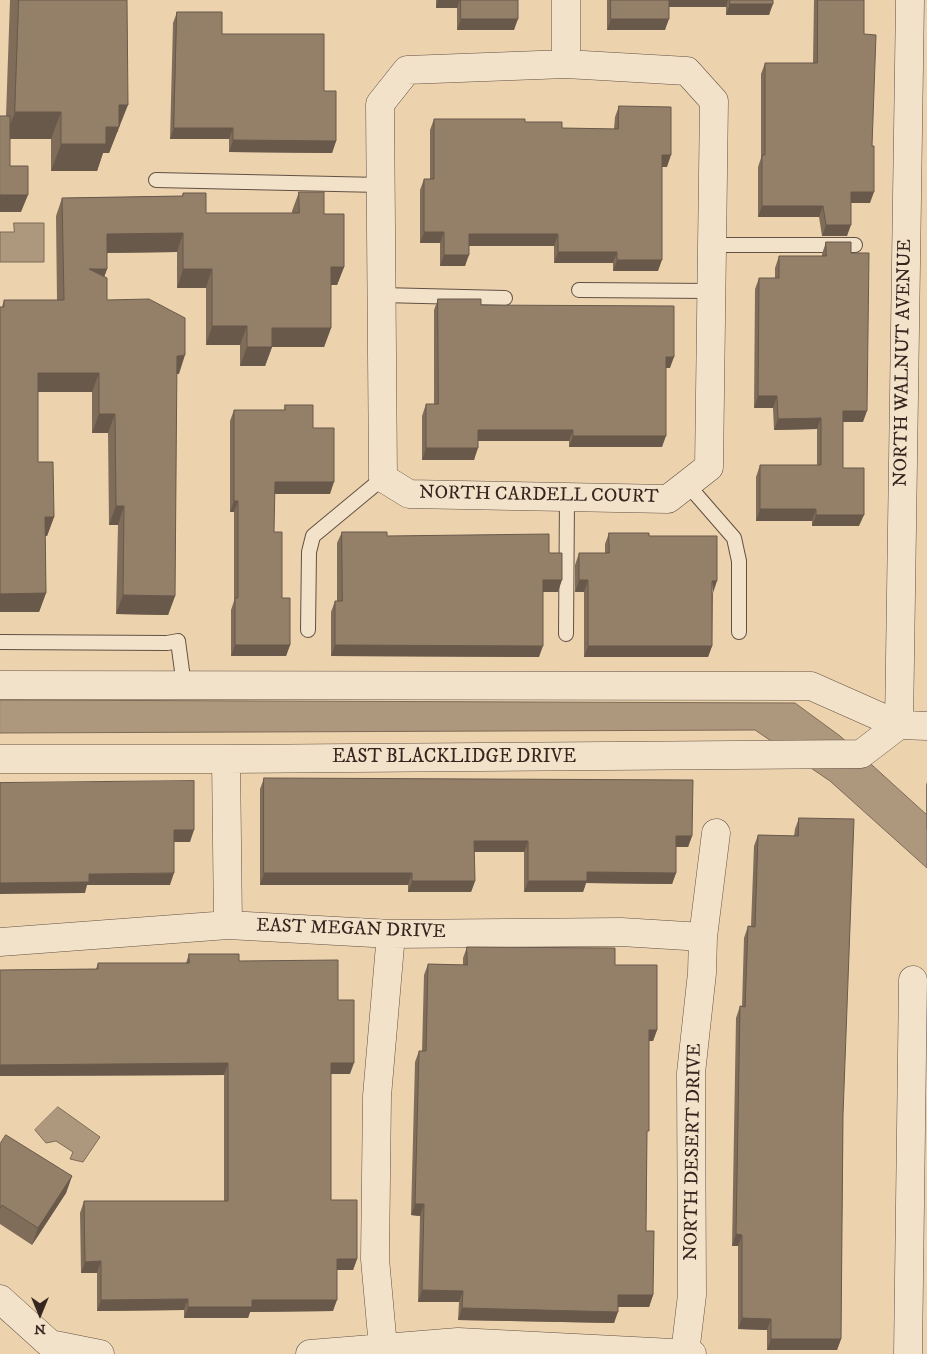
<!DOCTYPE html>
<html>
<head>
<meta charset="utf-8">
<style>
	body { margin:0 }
	#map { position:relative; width:927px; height:1354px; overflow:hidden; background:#ecd3ae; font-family:"IM FELL DW Pica",serif }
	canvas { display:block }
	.north { position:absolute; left:15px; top:1289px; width:50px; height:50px; -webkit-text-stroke:4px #f3e2ca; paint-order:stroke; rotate:180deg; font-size:14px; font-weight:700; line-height:20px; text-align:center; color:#34251f }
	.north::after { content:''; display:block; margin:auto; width:18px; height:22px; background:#34251f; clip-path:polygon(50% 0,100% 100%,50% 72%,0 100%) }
</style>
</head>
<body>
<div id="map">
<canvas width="927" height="1354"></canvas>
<div class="north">N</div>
</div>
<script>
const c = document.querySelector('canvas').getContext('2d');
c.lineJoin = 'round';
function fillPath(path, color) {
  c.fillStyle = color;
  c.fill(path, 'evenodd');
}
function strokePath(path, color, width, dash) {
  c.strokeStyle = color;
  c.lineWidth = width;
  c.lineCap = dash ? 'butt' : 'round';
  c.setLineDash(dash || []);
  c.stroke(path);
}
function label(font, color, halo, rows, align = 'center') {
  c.font = font + ' "IM FELL DW Pica",serif';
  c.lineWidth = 4.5;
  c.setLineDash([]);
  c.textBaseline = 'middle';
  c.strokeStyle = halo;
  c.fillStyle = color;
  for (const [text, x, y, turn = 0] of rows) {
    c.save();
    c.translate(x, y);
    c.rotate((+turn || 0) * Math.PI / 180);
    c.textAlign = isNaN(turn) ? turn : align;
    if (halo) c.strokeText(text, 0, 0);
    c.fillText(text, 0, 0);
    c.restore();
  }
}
const water = new Path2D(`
	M14 223H44V262H0V232H14Z
	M0 700 795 703 840 736 927 815V868L830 781 755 730 0 733Z
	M58 1107 100 1137 83 1162 70 1159 73 1152 56 1141 46 1143 35 1130Z`);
const lane = new Path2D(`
	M156 180 380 185
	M712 245H855
	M579 290 711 291
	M381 295 505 298
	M687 484 734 538 739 561V632
	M308 630 309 552 313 536 383 478
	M566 634 567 497
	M0 642 167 643 178 641 184 686`);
const street = new Path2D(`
	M566 0V64
	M566 64 687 71 714 101 709 467 668 499 409 494 383 478 380 104 407 70Z
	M0 685 811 686 899 725 927 726
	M899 725 910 0
	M0 759H226L861 754 899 725
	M226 759 228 925
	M0 942 228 925 391 934 621 932 703 937
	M0 1299 50 1344 100 1354
	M383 1347 375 1259 377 1096 391 934
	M685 1353 692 1295 691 1073 702 973 703 937 716 833
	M310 1354 458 1342 692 1354
	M908 1354 913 980`);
const wall = new Path2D(`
	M10 0H127L118 132H117L109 153H103L97 171H51V139H10V166L21 212H0V116H6Z
	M436 0H518L514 30H457V8H436Z
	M607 0H773L769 15H726V7H669L665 30H607Z
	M814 0H864V34L870 203H851L847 236H822L819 217H758V167L761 158V74L765 63H813Z
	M177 12 222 34 324 91 336 141 332 153 229 152V139H170L173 23Z
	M619 106 667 167H662L658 271H613V263H554V246H469L465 266H440V243H420V190L424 179H430V130L434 119 525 122 562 128 614 129 615 117Z
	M299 192 324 214 344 267 337 285H331V328L324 347H272L265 366H240V345H206V288H177V252L107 253V269L104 277 107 300 179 374H176L175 596 168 615 116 614 118 525H109L108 433H92V392H38V462L54 517 47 536H45L46 593 39 612H0V307H2L4 300H57L56 216 62 198 182 196 183 193 206 213H292V211Z
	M826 242 851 253 863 422H843V468L859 526H812V521H756V477L760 465H817V429L774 430 773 408H754L755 289 759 278H775V268L779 256H822V254Z
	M438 299 481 305 670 368H666L662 447H569V441H478L474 460H422V416L426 404H434V310Z
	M285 405 313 428 330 494H274V532L282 598 290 645 286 656H231V610L234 601V512H230V421L234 410H284Z
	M342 532 549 553 558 592H543L539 657 331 656V612L335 601H337V543Z
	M609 533 649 536 713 593 712 646 708 657H584V592H575V565L579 553H605V544Z
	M264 778 692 836 688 847H676V873L672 884 586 883 583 892H524V852H474L475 881 471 892H408V885H260V789Z
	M927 782V829H926V785Z
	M799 818 843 1115 841 1339 837 1350H767V1330L738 1329V1246H732L736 1018 740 1006H742L744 938 748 926H751L754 846 758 835 794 836 795 829Z
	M467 947 615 965 657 1030 653 1041H649L647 1137 646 1231 653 1295 649 1307H618L614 1323 458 1320 459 1302H418L420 1216 411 1215 415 1062 419 1051H422L424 975 428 964 463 965V958Z
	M189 954 239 961 338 1000 350 1074H331V1200L357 1259 353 1270H337L333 1311 250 1312 248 1318H184V1310L97 1311V1273H81L80 1213 84 1201H224V1075L0 1076V970L96 969 98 963H186Z
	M0 1144 72 1176 66 1193 32 1245 0 1224Z`);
const shadedWall = new Path2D(`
	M438 0H460L457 8H436Z
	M668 0H728L726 7H665Z
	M730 4H773L769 15H726Z
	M461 19H518L514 30H457Z
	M611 19H669L665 30H607Z
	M119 105H128L109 153H103L97 171H51L61 144Z
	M15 112H61L51 139H5Z
	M174 128H233L229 139H170Z
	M233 140 336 141 332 153 229 152Z
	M662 155H671L667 167H658Z
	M851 192H874L870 203H847Z
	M0 195H28L21 212H0Z
	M762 206H823L819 217H758Z
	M826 225H851L847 236H822Z
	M424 232H444L440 243H420Z
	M183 233 177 252 100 253 107 234Z
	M469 234H558L554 246H465Z
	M558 252H617L613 263H554Z
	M444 255H469L465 266H440Z
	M617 260H662L658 271H613Z
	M331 267H344L337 285H324Z
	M89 269H107L100 288Z
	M183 269H212L206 288H177Z
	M212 326H247L240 345H206Z
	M272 328H331L324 347H265Z
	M247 347H272L265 366H240Z
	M185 355 179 374H170L177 356Z
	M666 357H674L670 368H662Z
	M38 373H99L92 392H31Z
	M758 396H777L773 408H754Z
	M843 411H867L863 422H839Z
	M99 414H115L108 433H92Z
	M821 418 817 429 774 430 778 419Z
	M478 430H573L569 441H474Z
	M573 436H666L662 447H569Z
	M426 448H478L474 460H422Z
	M275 482H334L330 494H270Z
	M234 501H238L234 512H230Z
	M116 506H124L118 525H109Z
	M760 509H816L812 521H756Z
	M816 515H864L859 526H812Z
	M45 517H54L47 536H38Z
	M543 580H562L558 592H539Z
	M579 580H588L584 592H575Z
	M712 581H717L713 593Z
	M46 593 39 612H0V594Z
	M123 595 175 596 168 615 116 614Z
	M235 645H290L286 656H231Z
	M335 645 543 646 539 657 331 656Z
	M588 646H712L708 657H584Z
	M174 830H194L190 842H170Z
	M676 836H692L688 847H672Z
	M474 841H528L524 852H470Z
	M587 872 676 873 672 884 586 883 583 892H524L528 881Z
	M174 873 170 885H87L85 893 0 894V883L89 874Z
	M264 873H412L408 885H260Z
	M412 881H475L471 892H408Z
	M649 1030H657L653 1041H645Z
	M228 1063 224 1075 0 1076V1065Z
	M331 1063H354L350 1074H327Z
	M72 1176 66 1193 32 1245 38 1228Z
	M415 1204H424L420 1216 411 1215Z
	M736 1234 742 1235 738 1246H732Z
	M337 1259H357L353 1270H333Z
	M101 1261 97 1273H81L85 1262Z
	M422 1290 463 1291 459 1302H418Z
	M618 1295H653L649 1307H614Z
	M188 1299 184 1310 97 1311 101 1300Z
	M252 1300H337L333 1311 250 1312 248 1318H184L188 1307Z
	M462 1308 618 1312 614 1323 458 1320Z
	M742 1318 771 1319 767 1330 738 1329Z
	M771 1339H841L837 1350H767Z`);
const building = new Path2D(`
	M19 0H127L128 105H119V127H106V144H61V112H15Z
	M461 0H518V19H461Z
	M611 0H669V19H611Z
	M730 0H773V4H730Z
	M818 0H864V34L876 35 872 146H874V192H851V225H826L823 206H762V155H765V63H817Z
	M177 12H222V34H324V91H336V141L233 140V128H174Z
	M619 106 671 107V155H662V260H617V252H558V234H469V255H444V232H424V179H434V119H525V122H562V128L618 129Z
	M0 116H10V166H28V195H0Z
	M299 192H324V214H344V267H331V328H272V347H247V326H212V269H183V233L107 234V269H89L107 278V300L149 299 185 318V355L177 356 175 596 123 595 124 506H116L115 414H99V373H38V462H53L54 517H45L46 593 0 594V307H4V300H64L62 198 183 196V193H206V213H299Z
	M826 242H851V253H869L867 411H843V468H864V515H816V509H760V465H821V418L778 419 777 396H758L759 278H779V256H826Z
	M438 299H481V305L674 306V357H666V436H573V430H478V448H426V404H438Z
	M285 405H313V428H334V482H275L274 532H282V598H290V645H235V598H238V501H234V410H285Z
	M342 532H387V536L549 534V553H562V580H543V646L335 645V601H342Z
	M609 533H649V536H717V581H712V646H588V580H579V553H609Z
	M264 778 693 780 692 836H676V873L587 872V881H528V841H474L475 881H412V873H264Z
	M194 781V830H174V873L89 874V882L0 883V783Z
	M799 818 854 819 843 1115 841 1339H771V1319L742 1318V1235L736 1234 740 1006 745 1007 748 926 755 927 758 835 798 836Z
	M467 947 615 948V965H657V1030H649V1131H647L646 1231H654L653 1295H618V1312L462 1308 463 1291 422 1290 424 1204H415L419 1051H426L428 964 467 965Z
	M189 954H239V961L338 960V1000H354V1063H331V1200H357V1259H337V1300H252V1307H188V1299L101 1300V1261L85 1262 84 1201H228V1063L0 1065V970L98 969V963H189Z
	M6 1135 72 1176 38 1228 2 1205 0 1208V1144Z`);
const streetNames = [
	["NORTH WALNUT AVENUE",904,363,-89],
	["NORTH CARDELL COURT",539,496,1],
	["EAST BLACKLIDGE DRIVE",454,758],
	["EAST MEGAN DRIVE",351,930,2],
	["NORTH DESERT DRIVE",694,1152,-89]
];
fillPath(water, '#ad987d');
strokePath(water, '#7d6a57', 1);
strokePath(lane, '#625043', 16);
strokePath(street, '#625043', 29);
strokePath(lane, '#f3e2ca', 14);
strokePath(street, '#f3e2ca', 28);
fillPath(wall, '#7f6d5a');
fillPath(shadedWall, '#68594a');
fillPath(building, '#947f69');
strokePath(building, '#68594a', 1);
label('19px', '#34251f', '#f3e2ca', streetNames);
</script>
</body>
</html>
